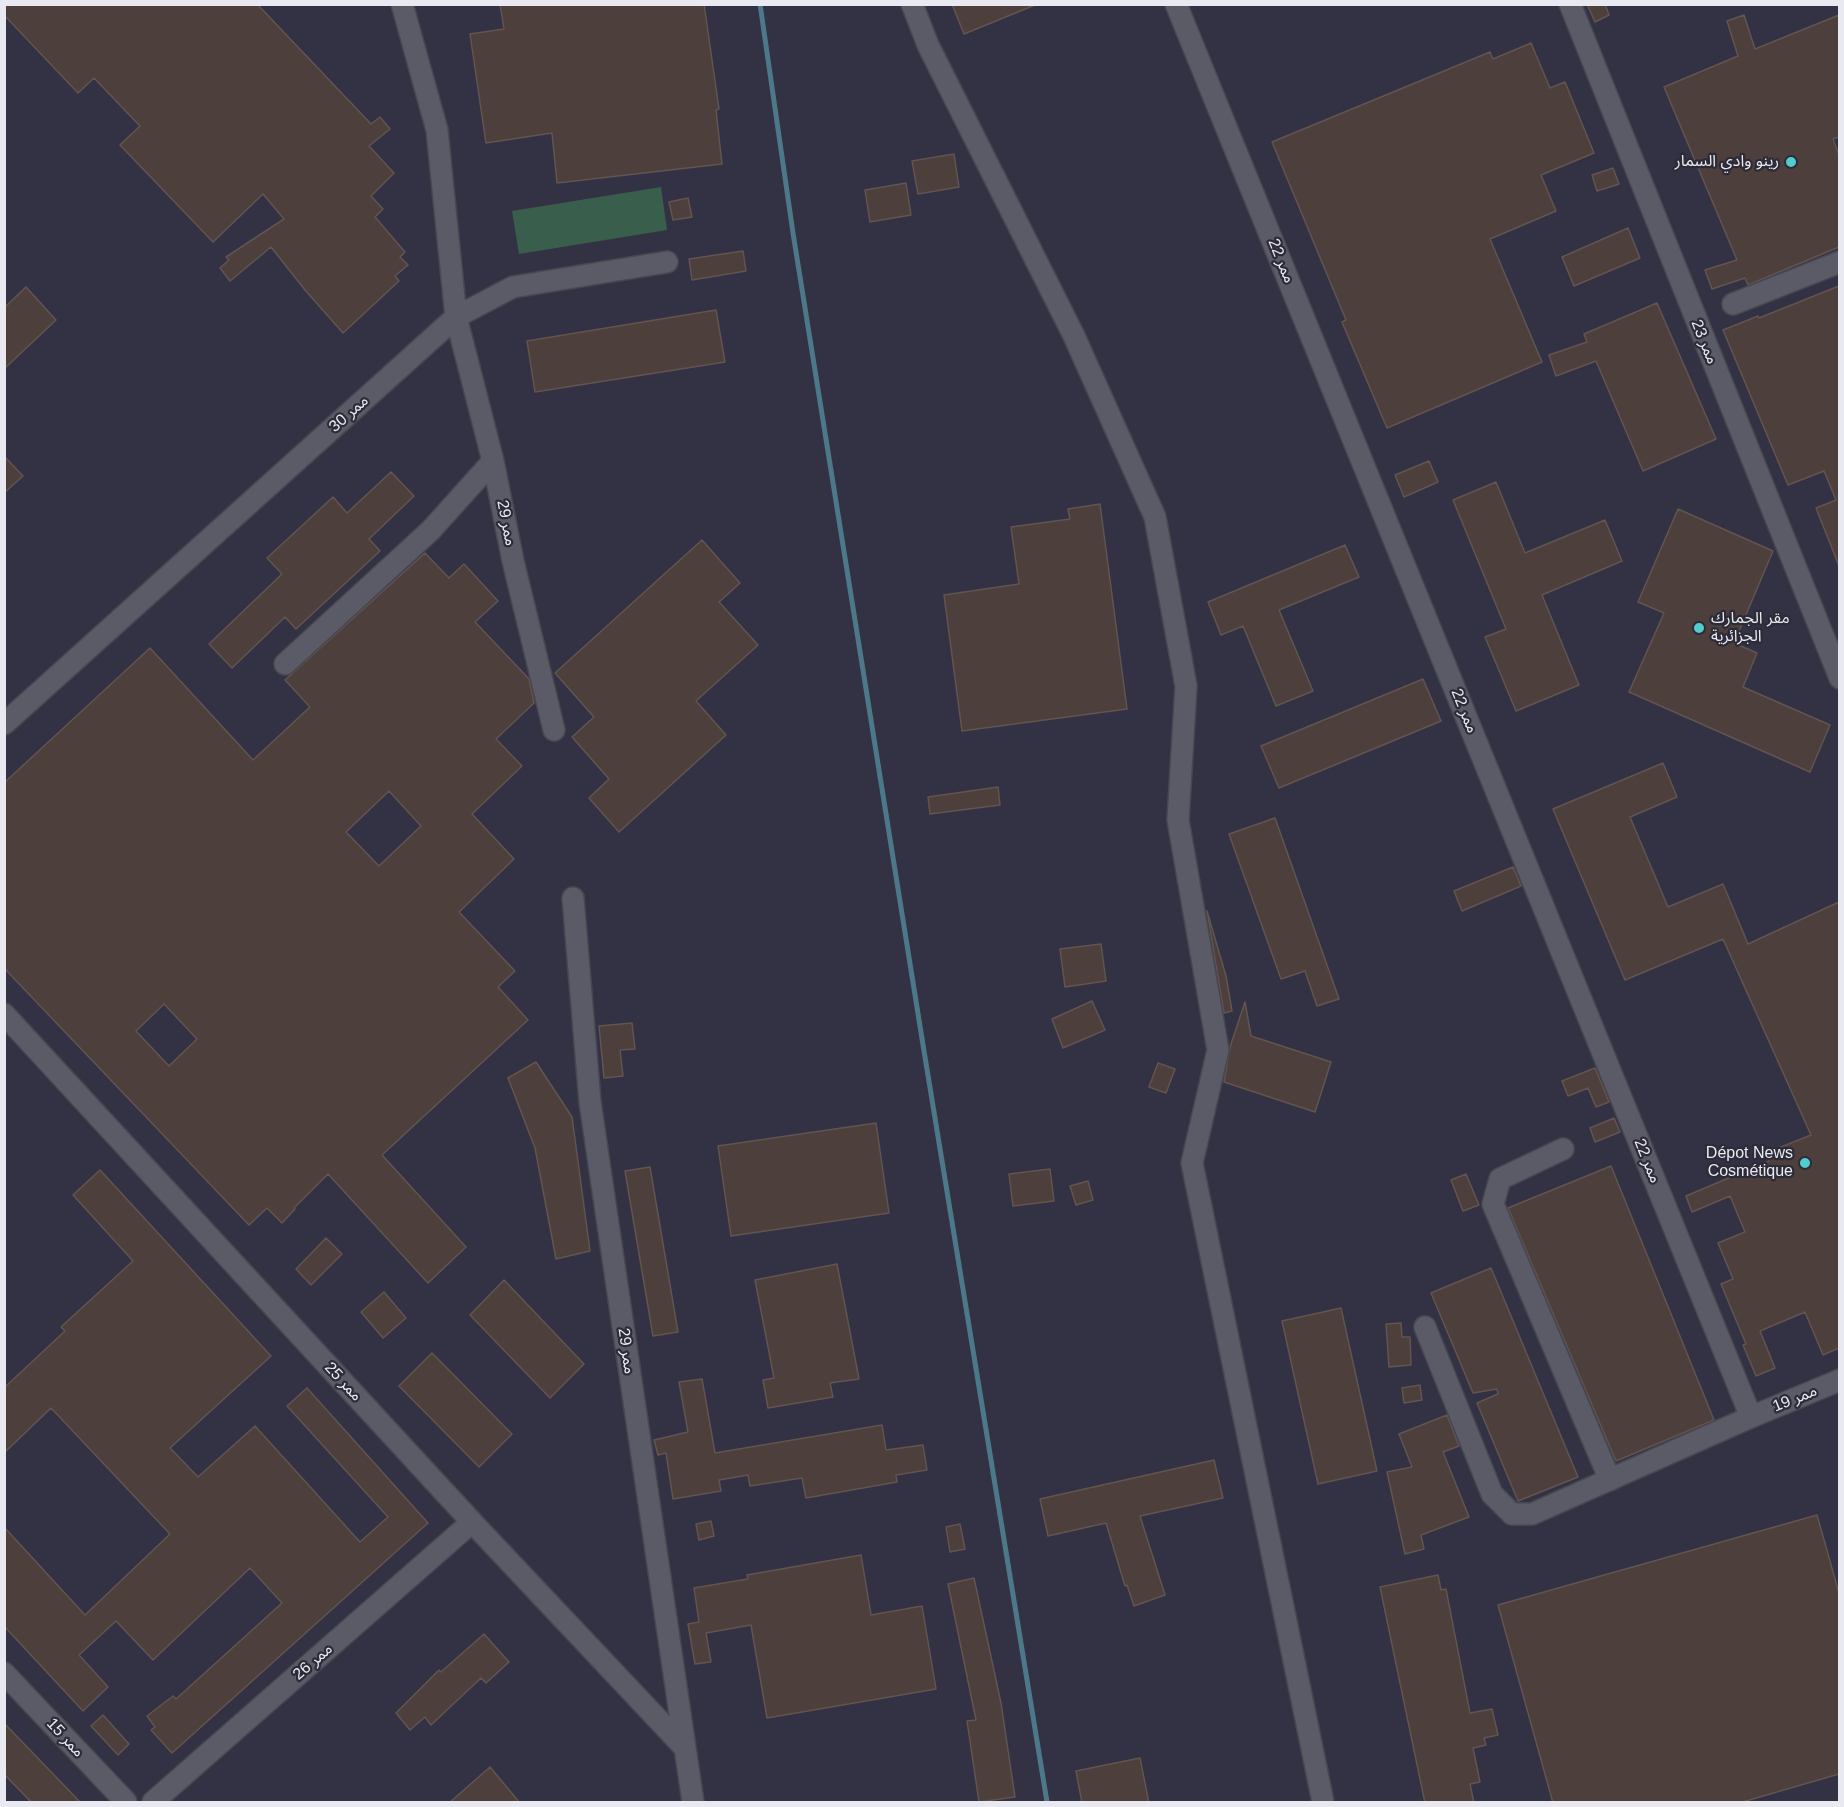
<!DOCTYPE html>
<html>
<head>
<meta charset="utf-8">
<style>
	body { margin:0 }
	#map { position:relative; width:1844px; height:1807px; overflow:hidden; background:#2c2b37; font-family:Arial,sans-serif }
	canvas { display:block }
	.frame { position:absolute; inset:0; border:6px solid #e9e9f1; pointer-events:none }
</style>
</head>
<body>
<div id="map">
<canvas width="1844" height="1807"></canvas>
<div class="frame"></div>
</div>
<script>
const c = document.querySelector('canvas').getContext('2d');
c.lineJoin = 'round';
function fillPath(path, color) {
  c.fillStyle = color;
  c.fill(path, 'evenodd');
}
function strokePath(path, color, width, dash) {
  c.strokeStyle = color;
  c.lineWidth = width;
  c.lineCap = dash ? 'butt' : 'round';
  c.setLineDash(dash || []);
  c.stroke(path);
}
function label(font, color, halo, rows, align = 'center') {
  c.font = font + ' Arial,"Noto Sans Arabic",sans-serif';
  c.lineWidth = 4.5;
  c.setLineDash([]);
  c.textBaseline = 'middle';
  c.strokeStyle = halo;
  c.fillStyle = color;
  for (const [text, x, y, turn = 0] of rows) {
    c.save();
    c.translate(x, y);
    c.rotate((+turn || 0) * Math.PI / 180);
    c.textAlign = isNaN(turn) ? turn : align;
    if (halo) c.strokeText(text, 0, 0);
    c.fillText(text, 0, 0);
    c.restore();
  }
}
const built = new Path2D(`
	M5 5H1839V1802H5Z`);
const green = new Path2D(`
	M661 187 667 230 519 254 512 211Z`);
const stream = new Path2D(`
	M760 4 793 233 924 1051 1047 1802`);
const building = new Path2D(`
	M4 4H257L371 124 380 117 390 129 369 146 394 173 371 196 383 209 375 217 405 252 400 257 408 265 395 276 399 281 343 333 305 290 271 247 230 281 220 268 229 260 226 257 284 219 263 194 213 242 120 145 140 126 94 78 78 93 4 15Z
	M500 4H704L719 109 716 110 722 164 557 183 552 133 486 143 470 34 504 29Z
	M952 4H1035V5L964 34Z
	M1587 4H1605L1609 15 1595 22Z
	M1744 15 1755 49 1839 15V137L1833 139 1839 155V247L1748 285 1745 278 1712 289 1705 270 1737 260 1664 87 1738 56 1727 21Z
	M1531 43 1550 88 1565 82 1594 153 1541 175 1556 211 1490 239 1542 362 1387 428 1342 322 1346 320 1272 142 1490 52 1493 59Z
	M954 154 959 187 918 194 912 161Z
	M1613 168 1619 184 1597 191 1592 175Z
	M906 183 911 215 870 222 865 190Z
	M688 198 692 217 673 220 669 202Z
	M1628 228 1640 258 1574 286 1562 257Z
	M743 251 746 271 692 280 689 259Z
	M1839 286V566L1816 508 1836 500 1824 471 1788 485 1723 330 1758 316 1759 318Z
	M26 287 56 320 4 369V308Z
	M1657 303 1716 439 1643 471 1596 361 1556 376 1549 355 1587 342 1584 334Z
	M716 310 725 362 535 392 527 341Z
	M4 456 23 476 4 493Z
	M1429 461 1438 482 1404 497 1395 475Z
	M391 472 414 496 369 539 380 551 296 629 285 617 232 668 209 644 282 574 267 558 333 497 347 513Z
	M1496 482 1525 553 1605 520 1622 561 1542 595 1579 685 1516 711 1485 637 1506 629 1453 500Z
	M1100 504 1127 709 962 731 944 595 1019 584 1011 527 1070 519 1068 509Z
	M1678 509 1773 551 1734 643 1757 653 1743 687 1830 725 1810 772 1629 692 1664 613 1638 602Z
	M702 540 740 583 719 602 758 645 696 701 726 735 619 832 589 798 609 779 572 737 594 717 555 673Z
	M1345 545 1359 577 1279 610 1313 691 1276 706 1243 626 1221 635 1208 602Z
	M425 553 449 578 464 564 498 601 475 622 529 679 534 703 496 739 522 766 472 814 514 859 459 912 515 971 498 987 528 1020 382 1155 466 1247 428 1283 328 1174 294 1208 295 1209 282 1223 267 1208 249 1225 4 968V783L150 648 253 760 310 707 285 680ZM389 791 421 826 379 866 346 832ZM164 1004 197 1039 169 1066 136 1031Z
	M1423 679 1441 721 1279 788 1261 746Z
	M1663 763 1677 797 1630 817 1668 907 1723 884 1748 944 1839 902V1348L1823 1355 1805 1312 1760 1331 1775 1368 1756 1376 1743 1345 1746 1344 1721 1284 1733 1279 1718 1243 1745 1232 1730 1196 1692 1212 1686 1196 1769 1161 1766 1153 1811 1135 1723 939 1625 980 1553 809Z
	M998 787 1000 805 930 814 928 797Z
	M1275 818 1339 999 1317 1006 1305 971 1281 979 1229 834Z
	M1513 867 1521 886 1462 911 1454 891Z
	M1207 911 1226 976 1232 1011 1224 1013Z
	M1101 944 1106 981 1065 987 1060 949Z
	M1092 1001 1105 1030 1063 1048 1052 1019Z
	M1245 1002 1251 1036 1331 1062 1315 1112 1224 1082 1230 1047Z
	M632 1023 635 1049 620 1050 623 1076 604 1078 599 1026Z
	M536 1062 572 1117 590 1251 556 1259 535 1148 508 1078Z
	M1158 1063 1175 1069 1166 1093 1149 1087Z
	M1595 1068 1609 1102 1596 1107 1588 1088 1568 1096 1562 1081Z
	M1614 1118 1620 1132 1595 1142 1590 1128Z
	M876 1123 889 1213 731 1236 718 1146Z
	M1611 1166 1714 1420 1616 1461 1508 1208Z
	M650 1167 678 1332 653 1336 625 1171Z
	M1050 1169 1054 1201 1013 1206 1009 1174Z
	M100 1170 271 1356 170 1448 198 1477 255 1426 360 1542 388 1517 287 1406 307 1388 428 1523 172 1753 151 1730 155 1727 147 1716 173 1696 176 1699 282 1603 250 1568 153 1660 116 1621 79 1655 108 1687 83 1711 4 1626V1527L85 1615 170 1534 51 1408 4 1453V1388L65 1331 61 1327 133 1261 73 1195Z
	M1466 1174 1479 1205 1463 1211 1451 1180Z
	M1088 1181 1093 1200 1076 1205 1070 1186Z
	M326 1238 342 1254 311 1285 296 1269Z
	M837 1264 859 1379 830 1383 833 1397 768 1408 763 1380 774 1378 755 1280Z
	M1491 1268 1578 1477 1518 1501 1477 1403 1498 1394 1497 1389 1473 1393 1431 1293Z
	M504 1280 584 1364 550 1398 470 1315Z
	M384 1292 406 1318 383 1338 361 1312Z
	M1341 1308 1377 1471 1318 1484 1282 1321Z
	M1401 1323 1402 1337H1410L1411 1365 1389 1367 1386 1324Z
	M432 1353 512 1434 479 1467 399 1386Z
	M702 1379 715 1453 882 1425 886 1450 923 1445 927 1470 896 1475 897 1482 806 1498 802 1478 750 1486 748 1475 719 1480 721 1491 673 1499 666 1453 658 1455 654 1440 688 1432 679 1382Z
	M1420 1385 1422 1400 1404 1403 1402 1388Z
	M1447 1415 1459 1446 1443 1452 1469 1517 1421 1535 1424 1549 1405 1554 1387 1472 1412 1467 1399 1434Z
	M1214 1460 1223 1498 1140 1516 1165 1595 1134 1606 1127 1585 1125 1586 1106 1523 1048 1536 1040 1499Z
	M1817 1515 1839 1593V1774L1739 1803H1553L1498 1605Z
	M711 1521 714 1536 699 1540 696 1524Z
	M960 1524 965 1549 950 1552 946 1527Z
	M861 1555 871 1615 922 1606 936 1689 767 1718 751 1625 706 1633 711 1662 695 1664 688 1624 699 1622 694 1588 748 1579 747 1575Z
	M1438 1575 1441 1590 1446 1589 1470 1713 1492 1709 1498 1735 1484 1738 1486 1745 1473 1748 1480 1782 1470 1784 1474 1803H1425L1380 1587Z
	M974 1578 1001 1703 1015 1797 979 1802 967 1721 976 1720 948 1584Z
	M484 1634 509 1662 486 1683 481 1678 431 1725 425 1717 410 1730 396 1713 439 1670 441 1672Z
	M103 1715 129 1744 118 1755 91 1726Z
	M4 1723 81 1803H32L4 1774Z
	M1140 1758 1149 1803H1082L1076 1771Z
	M490 1767 520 1803H449Z`);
const minor = new Path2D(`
	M912 4 928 45 1074 336 1155 517 1186 686 1178 820 1218 1050 1192 1163 1323 1802
	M1176 4 1751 1417
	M1570 4 1840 678
	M1733 304 1840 262
	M285 664 431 530 493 461
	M4 724 456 317 437 130 402 4
	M554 730 513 561 493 461 456 317 513 287 667 262
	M573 898 590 1102 693 1802
	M4 1014 472 1522 684 1747
	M1563 1149 1500 1179 1493 1204 1610 1480
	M1425 1327 1492 1494 1512 1514H1532L1751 1417 1840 1380
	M4 1673 126 1802
	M153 1802 472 1522`);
const markers = [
	[1791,162,6,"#52cdcd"],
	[1699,628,6,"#52cdcd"],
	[1805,1163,6,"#52cdcd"]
];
const poiNames = [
	["رينو وادي السمار",1779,162],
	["مقر الجمارك",1711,619,"left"],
	["الجزائرية",1711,637,"left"],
	["Dépot News",1793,1154],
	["Cosmétique",1793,1172]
];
const streetNames = [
	["ممر 22",1281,261,68],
	["ممر 23",1704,342,68],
	["ممر 30",349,414,-42],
	["ممر 29",506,523,79],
	["ممر 22",1464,711,68],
	["ممر 22",1647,1161,68],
	["ممر 29",626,1351,82],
	["ممر 25",343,1382,47],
	["ممر 19",1795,1399,-22],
	["ممر 26",313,1662,-41],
	["ممر 15",65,1738,47]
];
fillPath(built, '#333244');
fillPath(green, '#395e4b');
strokePath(stream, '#4c788a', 5);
fillPath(building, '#4d3f3c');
strokePath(building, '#625450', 1.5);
strokePath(minor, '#474751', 24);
strokePath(minor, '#5b5b67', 21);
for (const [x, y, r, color] of markers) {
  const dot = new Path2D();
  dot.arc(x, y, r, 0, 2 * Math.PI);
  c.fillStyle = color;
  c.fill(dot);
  strokePath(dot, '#2c2b37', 2);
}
label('16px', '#e9e9f1', '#2c2b37', poiNames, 'right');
label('16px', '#e9e9f1', '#2c2b37', streetNames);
</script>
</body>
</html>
